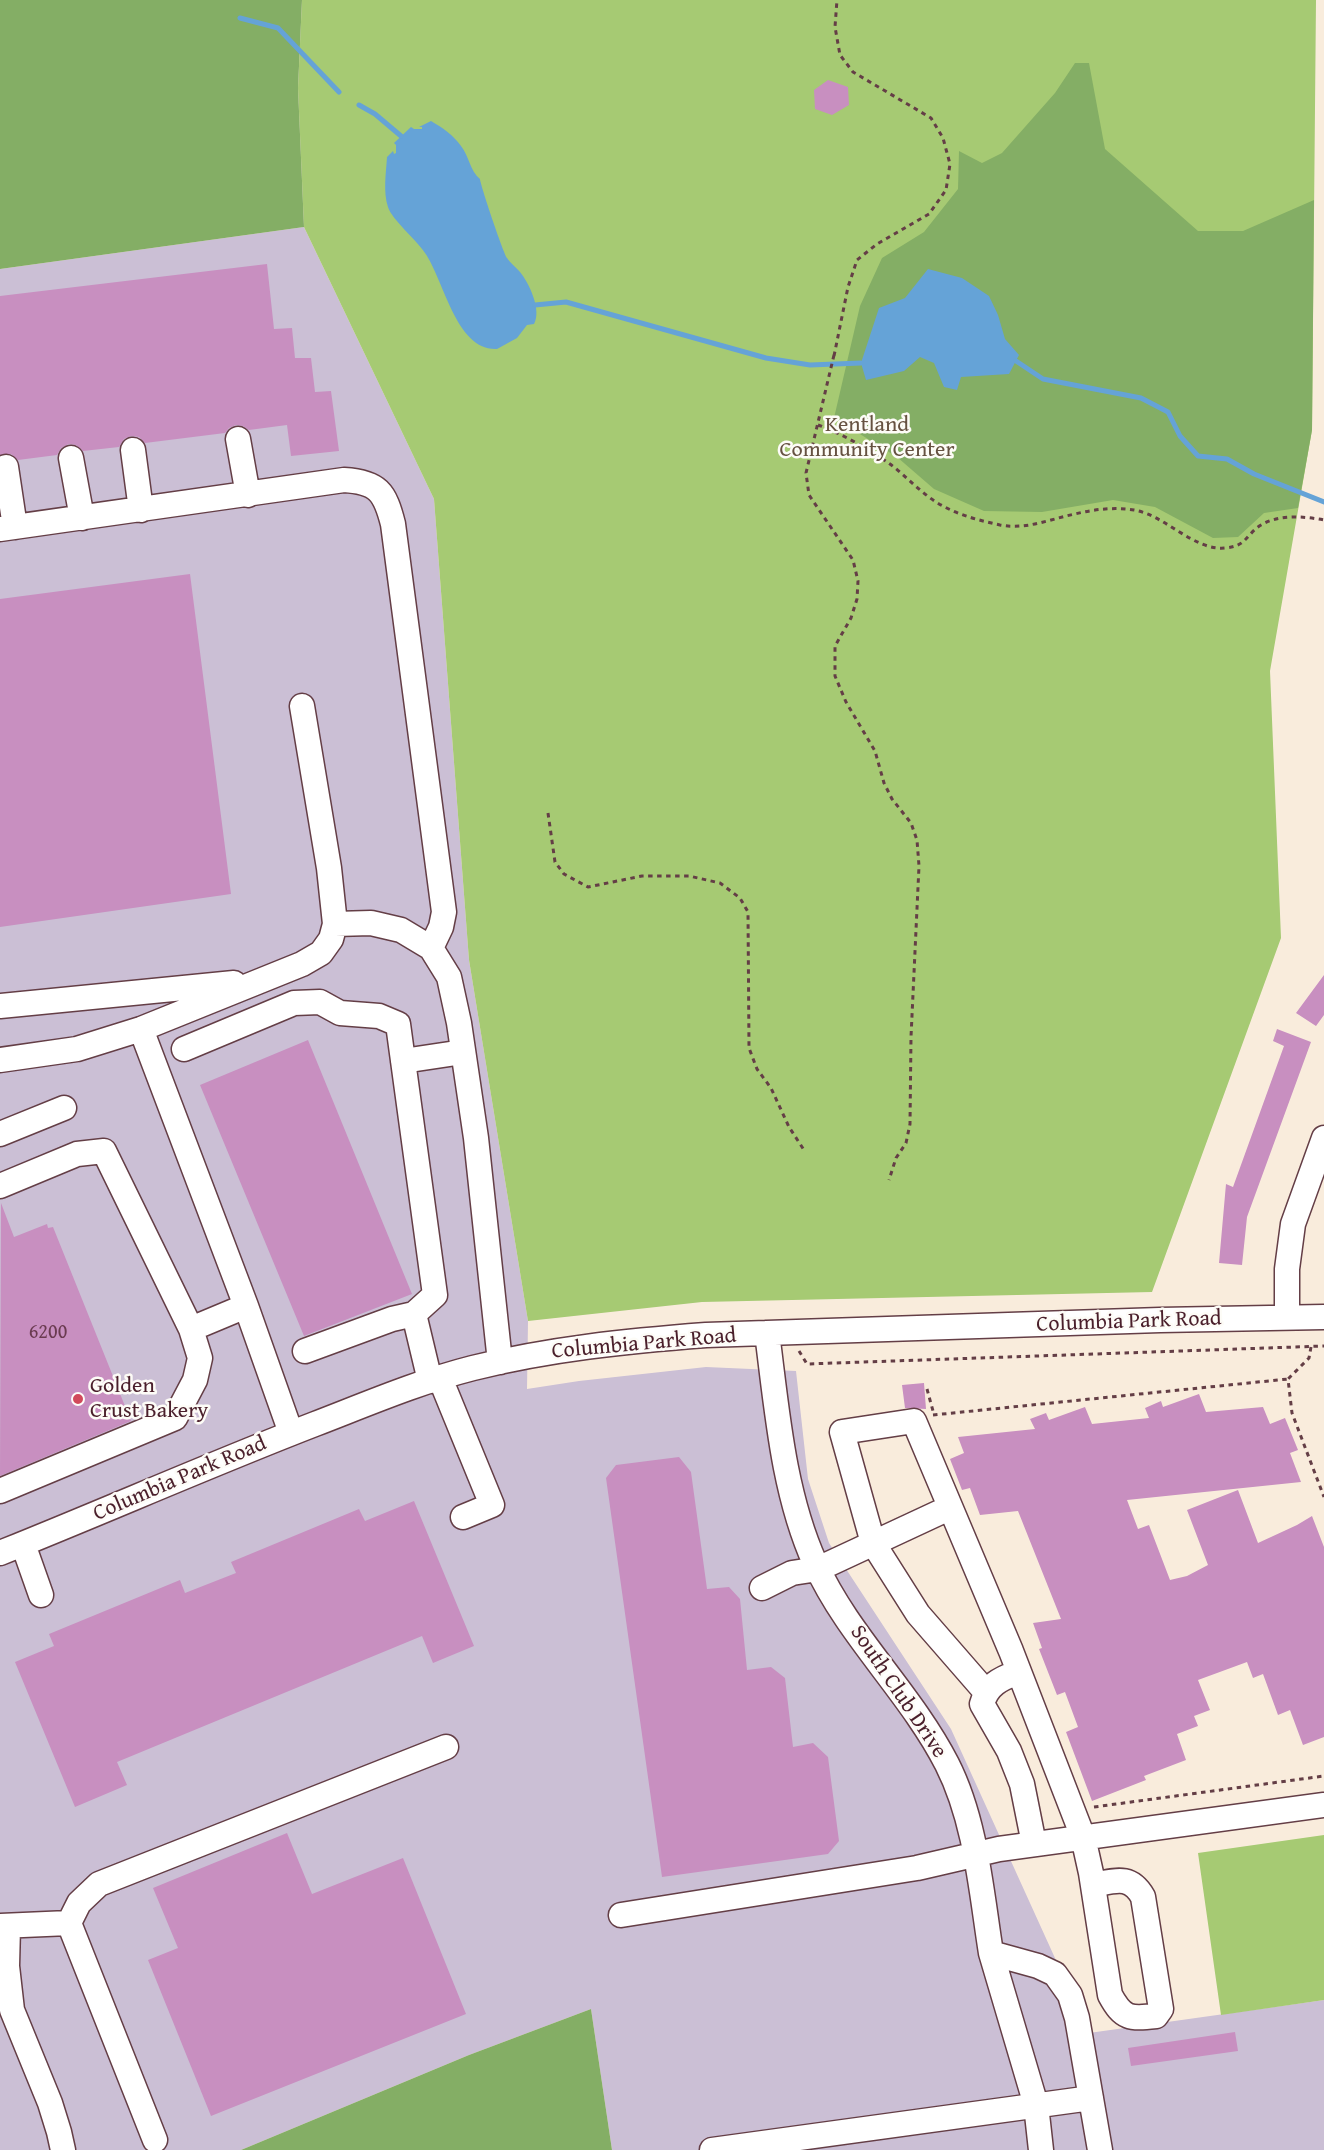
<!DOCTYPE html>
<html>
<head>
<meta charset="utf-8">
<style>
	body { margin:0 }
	canvas { display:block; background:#f9ecdc }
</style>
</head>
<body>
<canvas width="1324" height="2150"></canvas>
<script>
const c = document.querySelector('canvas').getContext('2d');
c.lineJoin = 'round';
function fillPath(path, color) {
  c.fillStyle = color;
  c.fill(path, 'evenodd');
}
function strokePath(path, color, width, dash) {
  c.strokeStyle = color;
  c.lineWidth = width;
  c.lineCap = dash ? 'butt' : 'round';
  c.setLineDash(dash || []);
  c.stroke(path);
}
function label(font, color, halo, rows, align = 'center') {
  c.font = font + ' "Gentium Book Plus",serif';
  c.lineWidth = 5;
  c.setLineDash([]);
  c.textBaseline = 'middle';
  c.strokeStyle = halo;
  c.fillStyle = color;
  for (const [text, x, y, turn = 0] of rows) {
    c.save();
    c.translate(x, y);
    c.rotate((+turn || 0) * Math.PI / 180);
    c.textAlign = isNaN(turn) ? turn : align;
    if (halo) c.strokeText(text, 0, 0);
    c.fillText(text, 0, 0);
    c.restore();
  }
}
const industrial = new Path2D(`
	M304 227 434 499 469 960 528 1321 527 1389 579 1381 706 1367 796 1371 808 1479 829 1543 951 1729 1089 2033 1324 2000V2150H612L591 2009 469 2055 241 2150H0V269Z`);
const green = new Path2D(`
	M302 0H1316L1312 430 1270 671 1281 938 1152 1292 702 1302 528 1321 469 960 434 499 304 227 298 88Z
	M1324 1835V2000L1221 2015 1198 1853Z`);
const forest = new Path2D(`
	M0 0H302L298 88 304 227 0 269Z
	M1075 63H1089L1105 149 1198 231H1243L1314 200 1312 430 1298 508 1264 513 1238 537 1213 538 1155 507 1113 500 1042 512 984 511 934 489 897 457 834 418 860 306 882 258 924 232 958 189 959 151 982 163 1002 153 1055 93Z
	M591 2009 612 2150H241L469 2055Z`);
const water = new Path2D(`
	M431 121C443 128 453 135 461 146 469 156 470 171 480 179 480 184 503 252 507 258 510 263 516 267 520 272 529 283 542 310 534 324L527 325 517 338 497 349C456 351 444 280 425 253 416 239 392 220 388 207 383 192 386 173 387 157L393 151 394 154 396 153V145L394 143 411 127 414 129H422V127H419Z
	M928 269 962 278 989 296 998 315 1005 339 1019 355 1009 374 961 377 957 390 944 387 934 363 920 357 904 371 866 380 861 363 879 308 905 298Z`);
const stream = new Path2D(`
	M240 18 278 28 339 92
	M359 105 375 114 401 136
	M535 305 566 302 766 358 810 365 861 363
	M1016 361 1043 379 1141 398 1168 412 1180 436 1198 456 1227 459 1254 474 1324 502`);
const building = new Path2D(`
	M828 80 848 87 849 105 832 115 815 109 814 90Z
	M267 264 274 329 292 328 295 358H311L315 392 331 391 339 451 291 456 287 425 249 430 243 426 236 425 229 428 225 433 145 443 139 437 131 436 124 439 119 447 83 451 76 445 69 444 61 448 57 455 18 460 11 454 0 455V296Z
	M190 574 231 894 0 927V599Z
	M1324 975V1015L1316 1026 1296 1013Z
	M1277 1029 1311 1042 1247 1217 1242 1265 1219 1263 1226 1184 1233 1187 1284 1046 1273 1041Z
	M308 1040 412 1294 304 1336 200 1085Z
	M1 1203 14 1237 47 1224 48 1228 53 1227 131 1421 0 1476Z
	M924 1383 926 1409 905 1408 902 1385Z
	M1199 1394 1206 1412 1263 1407 1270 1424 1285 1418 1298 1450 1290 1453 1301 1482 1127 1500 1138 1529 1149 1525 1170 1580 1187 1576 1208 1565 1187 1510 1238 1490 1258 1543 1297 1525 1312 1516 1324 1547V1737L1303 1745 1290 1710 1278 1715 1263 1674 1253 1678 1247 1662 1198 1680 1210 1710 1194 1716 1198 1726 1177 1734 1186 1760 1144 1776 1146 1780 1092 1801 1066 1732 1078 1727 1065 1692 1057 1695 1039 1649 1042 1648 1033 1623 1061 1619 1018 1511 980 1515 970 1488 962 1490 950 1459 964 1453 958 1437 1035 1429 1030 1419 1046 1413 1049 1420 1085 1407 1092 1424 1149 1418 1145 1408 1161 1401 1163 1407Z
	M679 1457 691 1472 707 1589 729 1587 740 1599 747 1670 771 1667 785 1678 793 1747 813 1743 828 1757 839 1841 828 1854 662 1877 606 1478 616 1465Z
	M414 1501 474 1646 433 1663 422 1636 117 1762 127 1785 75 1807 15 1662 54 1646 49 1634 180 1580 185 1593 236 1573 231 1562 359 1509 365 1521Z
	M287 1833 312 1894 403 1858 466 2014 211 2116 148 1960 178 1948 153 1888Z
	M1235 2032 1238 2051 1131 2066 1128 2048Z`);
const path = new Path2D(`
	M834 355 806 473 809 495 853 560 858 581 857 599 851 618 835 646V676L846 702 875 751 884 783 892 799 911 823 917 840 919 866 911 1037 910 1124 906 1143 896 1158 889 1180
	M834 356 848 287 857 260 877 244 929 214 946 190 950 164 943 138 931 118 853 72 840 55 835 27 837 0
	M818 425C841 433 870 450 890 464 906 476 919 491 936 502 955 514 977 520 1000 525 1027 530 1050 519 1075 514 1095 509 1115 507 1134 510 1165 515 1194 551 1225 548 1246 546 1245 537 1258 527 1276 514 1303 516 1324 520
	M548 813 555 862 564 874 588 887 642 876H689L720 883 740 898 748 912 749 1048 757 1069 771 1088 789 1127 804 1150
	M1311 1347 1309 1358 1288 1379 1292 1413 1324 1497
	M799 1351 807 1364 1324 1346
	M927 1389 933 1411
	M933 1415 1288 1379
	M1094 1807 1324 1776`);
const minor = new Path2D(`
	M238 439 248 495
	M133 450 141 510
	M71 458 82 518
	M6 467 15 527
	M0 529 344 480C378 482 385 492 393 524L444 912 441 927 431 948
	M335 924 371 923 401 930 431 948 449 977 459 1023 476 1138 500 1362
	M0 1006 234 983
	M141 1029 246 1306 291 1433
	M184 1049 294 1003 320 1002 340 1013 379 1016 398 1024 435 1295 414 1314 430 1381
	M0 1060 77 1049 141 1029 302 964 321 953 331 939 335 924 329 868 302 706
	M403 1061 463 1052
	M0 1134 64 1108
	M0 1186 77 1154 104 1151 191 1329 200 1358 195 1380 175 1418 0 1491
	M1287 1316V1269L1293 1224 1324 1138
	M191 1329 246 1306
	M767 1333C777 1410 783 1492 815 1563 848 1636 910 1692 947 1764 976 1821 981 1890 991 1953L1038 1966 1055 1974 1070 1995 1077 2018 1100 2150
	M305 1351 392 1319 414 1314
	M440 1378 492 1505 463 1517
	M23 1544 41 1595
	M0 1553C105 1511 209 1465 315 1424 367 1404 418 1382 473 1368 549 1349 627 1341 706 1335L1160 1320 1324 1317
	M762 1588 792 1573 818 1569 949 1508
	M1018 1672C1000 1679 987 1685 982 1704L1009 1751 1022 1784 1034 1844
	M985 1691 918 1614 873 1543 842 1432 914 1421 1011 1651 1083 1837 1091 1873 1110 1995C1123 2019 1130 2019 1156 2016L1161 2009 1143 1897C1130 1874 1115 1881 1093 1885
	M621 1915 917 1868 999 1849 1324 1805
	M69 1923 79 1903 99 1884 446 1747
	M0 1926 69 1923 155 2140
	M0 1937 8 1927 7 1966 12 2010 50 2103 59 2132 63 2150
	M991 1953 1036 2105 1041 2150
	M712 2150 1091 2098`);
const markers = [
	[78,1399,6,"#d1495b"]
];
const numberNames = [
	["6200",48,1333]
];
const parkNames = [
	["Kentland",867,425],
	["Community Center",867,450]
];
const streetNames = [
	["Columbia Park Road",1129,1322,-2],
	["Columbia Park Road",644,1344,-5],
	["Columbia Park Road",180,1479,-23],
	["South Club Drive",898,1692,56]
];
const poiNames = [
	["Golden",90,1386],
	["Crust Bakery",90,1411]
];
fillPath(industrial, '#cbbfd5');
fillPath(green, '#a6ca73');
fillPath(forest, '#84ae65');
fillPath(water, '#65a3d7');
strokePath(stream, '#65a3d7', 5);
fillPath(building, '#c88fc0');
strokePath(minor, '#643e46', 27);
strokePath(path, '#643e46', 3, [4.5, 4.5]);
strokePath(minor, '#fff', 24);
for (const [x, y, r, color] of markers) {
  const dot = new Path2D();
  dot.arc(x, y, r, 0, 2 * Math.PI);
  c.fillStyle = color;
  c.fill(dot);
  strokePath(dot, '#fdfcf7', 2);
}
label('20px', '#6a3b50', null, numberNames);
label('22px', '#665241', '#fdfcf7', parkNames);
label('22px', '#4a1f2b', '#fdfcf7', streetNames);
label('22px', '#4a1f2b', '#fdfcf7', poiNames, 'left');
</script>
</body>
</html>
